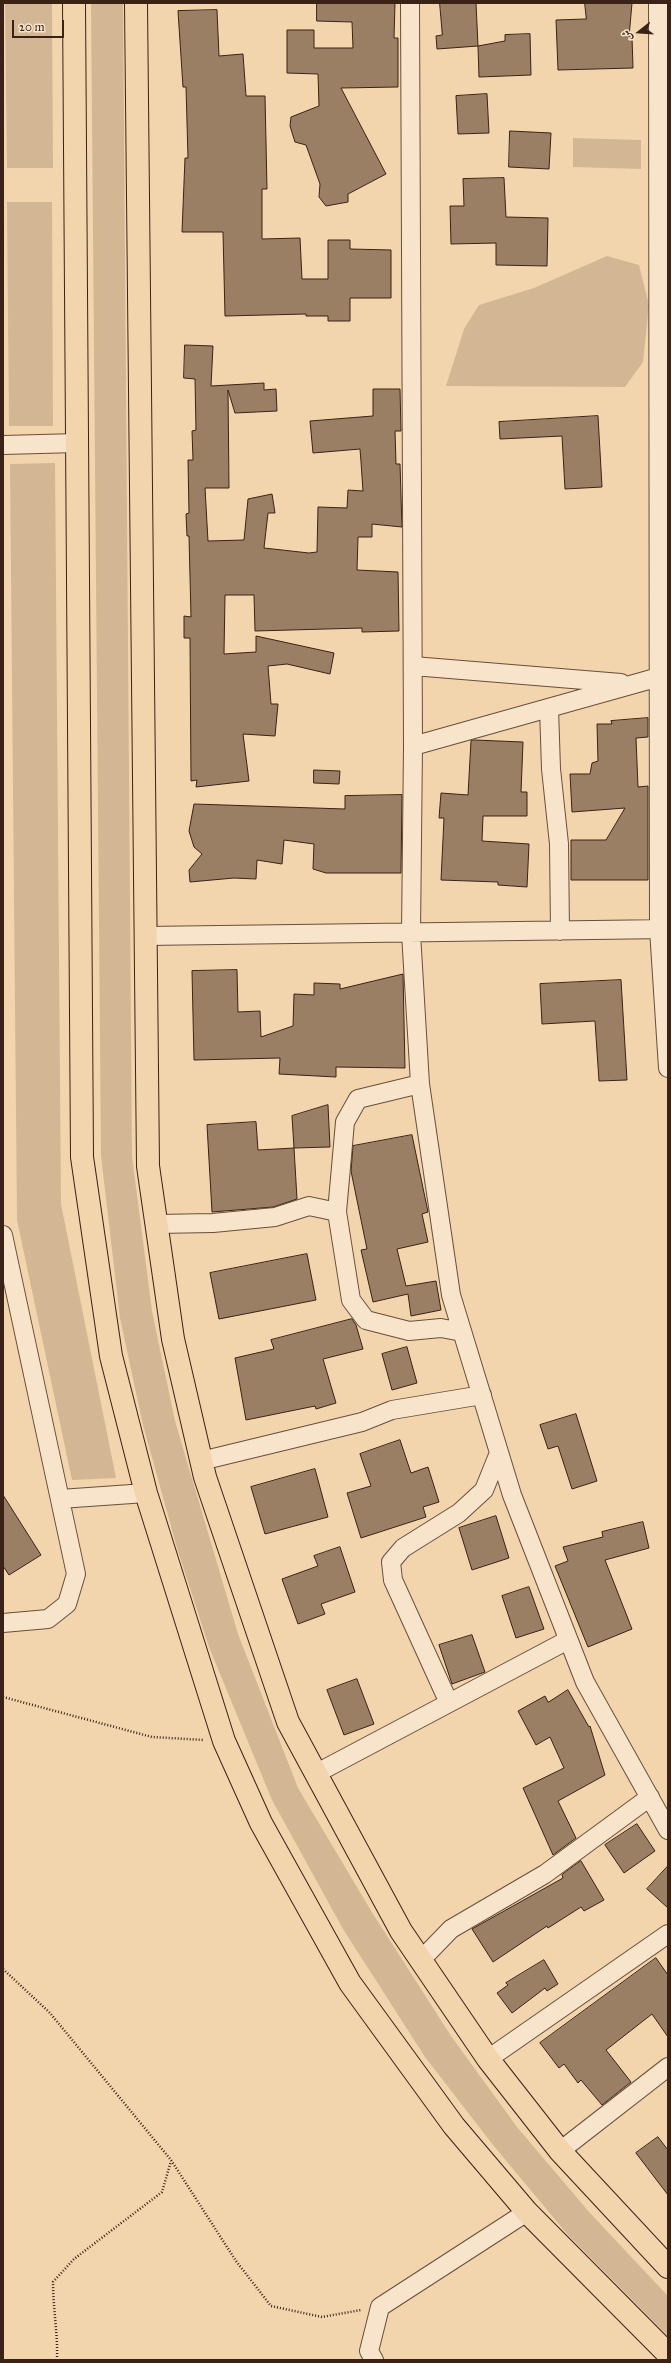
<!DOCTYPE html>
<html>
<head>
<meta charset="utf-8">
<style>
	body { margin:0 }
	#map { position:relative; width:671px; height:2363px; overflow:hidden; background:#f2d5ad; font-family:"IM FELL Great Primer",Amiri,serif }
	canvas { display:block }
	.frame { position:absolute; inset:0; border:4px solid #3a2217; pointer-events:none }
	.north { position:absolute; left:619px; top:12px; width:40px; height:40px; -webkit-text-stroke:3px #f7e4ca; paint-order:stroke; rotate:253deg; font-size:11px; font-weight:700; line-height:16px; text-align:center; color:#3a2217 }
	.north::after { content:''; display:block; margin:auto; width:14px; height:18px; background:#3a2217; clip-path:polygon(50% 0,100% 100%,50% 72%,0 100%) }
	.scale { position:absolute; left:12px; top:20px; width:52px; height:18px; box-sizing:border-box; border:2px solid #3a2217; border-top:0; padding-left:5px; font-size:12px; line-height:14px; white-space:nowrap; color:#3a2217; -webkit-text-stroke:3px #f7e4ca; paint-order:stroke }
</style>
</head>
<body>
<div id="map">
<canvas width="671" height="2363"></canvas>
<div class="frame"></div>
<div class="north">ش</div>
<div class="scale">20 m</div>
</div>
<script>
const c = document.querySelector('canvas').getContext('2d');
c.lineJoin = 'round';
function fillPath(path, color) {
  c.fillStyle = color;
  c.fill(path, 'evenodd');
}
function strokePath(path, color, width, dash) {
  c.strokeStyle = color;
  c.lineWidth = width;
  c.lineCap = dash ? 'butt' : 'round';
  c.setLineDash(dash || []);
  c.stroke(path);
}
const green = new Path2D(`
	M5 3H52L53 168H7Z
	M91 3H123L132 1156 152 1311 175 1421 238 1634 298 1788 373 1914 451 2036 517 2127 590 2213 668 2296V2336L568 2235 493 2145 425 2057 343 1929 272 1800 209 1647 177 1548 143 1425 120 1318 101 1156Z
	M573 138 641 140V169L573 167Z
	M7 202H52L53 426H9Z
	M607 256 639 265 649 305 643 362 625 387 446 386 464 329 479 305 534 288Z
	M55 463 61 1204 116 1478 72 1480 17 1220 10 464Z`);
const building = new Path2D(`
	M317 3H395L394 38H398V87L341 88 386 174 348 194V202L326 206 319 197 320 184 306 145 295 142 290 126 291 117 319 106 318 74 287 73V30H314V48H353L352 22 317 21Z
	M440 3H476L478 46 437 49 436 36 442 35Z
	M585 3H632L629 37H632L633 68 558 70 556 20 586 19Z
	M217 10 219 56 243 54 246 96H265L267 189H262V239L300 238 302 279H328V240H350V249L391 250V298H350V321H328V316H306V314L225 316 223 232H182L185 158H188L186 87H183L178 11Z
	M530 34 531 75 479 77 478 46 505 41V35Z
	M487 94 489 133 458 134 456 96Z
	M510 131 551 133 549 169 509 167Z
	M504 178 506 217 548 218 547 266 496 265V243L451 244 450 206H464L463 179Z
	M185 345 213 346 211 386 264 383V390L276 389 277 411 235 413 228 390 229 488H205L208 541 244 540 248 499 272 494 275 513H268L264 548 309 553 317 552 318 507 347 508 348 490 363 491 361 462 360 449 313 453 310 421 373 416V389H400L401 431H395L396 464H400L402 527 372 524V537H358L357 570 398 572 399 631 362 632V628L255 631 254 595H225L224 654 256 652V636L334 653 330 674 287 664 268 666 271 704H278L275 736 243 734 249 781 196 787 197 780 191 781 190 638H184V616L191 617 189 536H187L186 514 189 513 188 460H193L192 431 196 430 195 379 184 378Z
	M598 416 602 487 565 489 562 436 500 439 499 422Z
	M648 718V737L636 738 638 787 648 786V880H571V840H606L625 808 572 812 570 774H590L592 763 598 761 597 724H612L611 721Z
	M474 740 523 742 521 792H527V816H483L482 841 529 844 527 887 498 885V882L441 880 444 818H439L441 793 468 795 471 741Z
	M314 770 340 771 339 784 314 783Z
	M402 795 401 873H326L313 869 314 844 284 840 282 864 257 860 256 879 234 878 190 882 189 870 202 854 194 847 189 831 194 804 345 809V796Z
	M237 970 238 1012 260 1011 261 1037 293 1026 294 994 314 995V983L340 984V989L403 974 405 1068 336 1067V1077L279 1074 280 1058 194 1060 192 971Z
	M621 980 627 1080 599 1081 595 1021 542 1024 540 984Z
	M328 1105 330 1147 294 1148 292 1116Z
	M256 1122 258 1150 294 1148 297 1199 273 1207 212 1212 207 1125Z
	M412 1135 428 1212 422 1214 428 1242 397 1249 406 1286 436 1281 441 1310 411 1316 408 1294 373 1302 361 1250 367 1249 351 1171 353 1146Z
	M307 1254 316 1300 219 1319 210 1273Z
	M352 1319 356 1325 363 1349 323 1359 336 1403 316 1409 315 1406 246 1420 235 1358 274 1349 271 1340Z
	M407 1347 417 1383 392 1390 382 1354Z
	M576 1414 597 1481 572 1489 558 1446 548 1449 540 1425Z
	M400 1440 411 1473 428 1467 439 1502 423 1507 426 1517 361 1538 347 1493 371 1486 360 1454Z
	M315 1469 328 1517 265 1534 251 1487Z
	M3 1495 41 1555 9 1575 3 1566Z
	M496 1516 509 1558 472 1570 459 1528Z
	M643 1522 649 1548 605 1560 632 1629 588 1647 555 1566 568 1561 563 1547 603 1537 602 1532Z
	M340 1547 355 1592 321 1604 325 1614 298 1624 282 1579 318 1566 314 1556Z
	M529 1587 544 1629 516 1638 502 1596Z
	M472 1635 485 1672 452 1684 439 1645Z
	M357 1679 374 1724 344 1735 327 1690Z
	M568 1690 589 1727 590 1726 605 1775 558 1801 576 1838 553 1855 523 1788 564 1768 550 1737 536 1745 518 1711 545 1696 548 1702Z
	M637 1824 655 1851 624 1873 605 1845Z
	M581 1861 604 1900 584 1911 581 1907 548 1928 547 1926 493 1962 472 1929 563 1878 562 1875Z
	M668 1866V1908L647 1889Z
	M656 1958 668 1975V2037L652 2014 606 2050 631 2082 602 2105 581 2080 578 2083 564 2064 559 2068 540 2043Z
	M544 1960 558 1984 547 1991 545 1988 512 2013 497 1993 508 1985 506 1983Z
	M658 2137 668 2150V2195L636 2153Z`);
const path = new Path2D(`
	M3 1697 152 1737 204 1740
	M3 1969 50 2013 171 2160 236 2261 271 2306 322 2317 361 2310
	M57 2360C58 2334 53 2308 53 2282L74 2259 162 2192 171 2161`);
const minor = new Path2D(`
	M410 3 413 746 411 933 420 1084 451 1295 512 1495 585 1682 668 1830
	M658 3 659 929 668 1068
	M3 445 78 443
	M413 666 621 683
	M549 708 551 769 559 844 560 931
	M413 746 659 677
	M145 936 668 929
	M337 1212 345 1122 358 1099 420 1084
	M156 1224 213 1223 275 1217 309 1206 337 1212 351 1300 366 1320 409 1331 441 1328 462 1332
	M3 1235 76 1574 67 1604 48 1619 3 1623
	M201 1461 362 1422 392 1410 482 1395
	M60 1499 146 1493
	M449 1703 393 1580 391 1562 403 1548 459 1513 484 1490 499 1453
	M315 1774 568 1640
	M421 1960 451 1929 545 1874 650 1797
	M488 2059 668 1934
	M560 2151 668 2067
	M374 2360 369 2351 380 2307 527 2212`);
const major = new Path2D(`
	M74 3 82 1157 111 1356 146 1493 224 1741 261 1823 350 1983 454 2126 527 2212 668 2354
	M136 3 148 1166 173 1339 205 1477 288 1722 401 1931 488 2059 560 2151 668 2267`);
fillPath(green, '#d3b794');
fillPath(building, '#9a7f65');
strokePath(building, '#3a2217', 1);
strokePath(minor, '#684f3c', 20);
strokePath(major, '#3a2217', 24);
strokePath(path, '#3a2217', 2.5, [1, 2]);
strokePath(minor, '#f7e4ca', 18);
strokePath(major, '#f2d5ad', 22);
</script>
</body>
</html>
